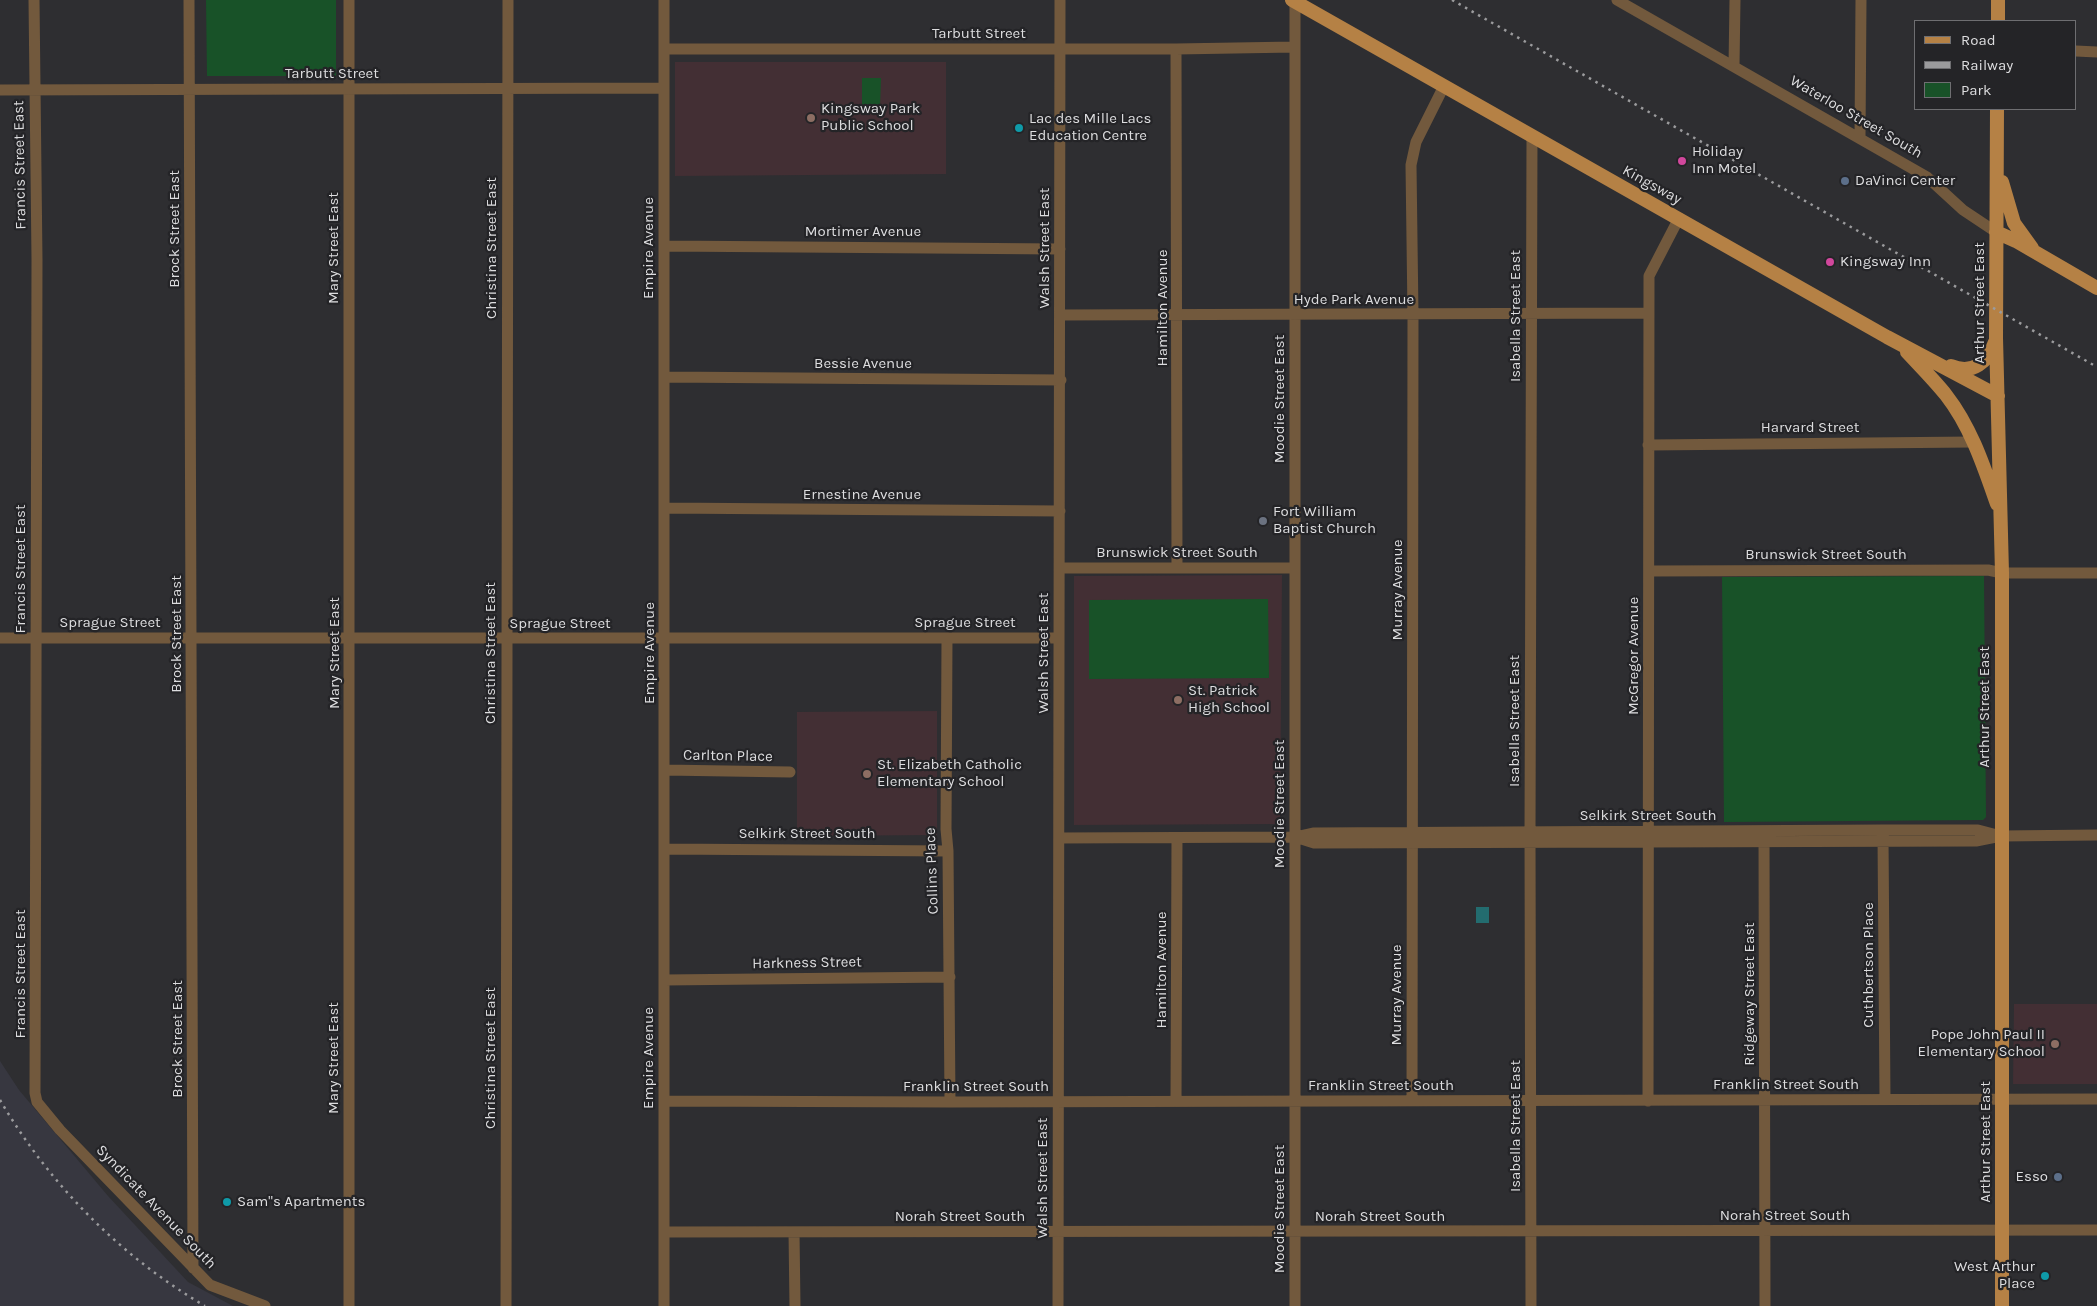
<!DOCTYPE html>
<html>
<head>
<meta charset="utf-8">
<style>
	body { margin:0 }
	#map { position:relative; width:2097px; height:1306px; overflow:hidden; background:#2e2e31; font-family:Karla,sans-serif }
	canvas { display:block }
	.legend { position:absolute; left:1914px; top:20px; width:162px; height:90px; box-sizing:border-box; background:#242427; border:1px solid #6e6e71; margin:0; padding:6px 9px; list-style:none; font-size:15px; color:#dddddf }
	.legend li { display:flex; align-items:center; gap:10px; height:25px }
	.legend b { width:25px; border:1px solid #6e6e71 }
</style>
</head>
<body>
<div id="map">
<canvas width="2097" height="1306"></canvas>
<ul class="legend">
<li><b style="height:6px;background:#b58145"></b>Road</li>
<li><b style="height:6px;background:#9b9b9d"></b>Railway</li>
<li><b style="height:14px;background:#185228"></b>Park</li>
</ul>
</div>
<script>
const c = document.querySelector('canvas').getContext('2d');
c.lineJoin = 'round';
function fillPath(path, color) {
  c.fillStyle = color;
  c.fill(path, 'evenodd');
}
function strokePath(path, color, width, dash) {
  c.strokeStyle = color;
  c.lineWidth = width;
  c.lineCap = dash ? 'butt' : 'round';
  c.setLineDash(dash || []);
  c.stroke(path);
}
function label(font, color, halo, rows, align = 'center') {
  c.font = font + ' Karla,sans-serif';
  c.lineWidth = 4.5;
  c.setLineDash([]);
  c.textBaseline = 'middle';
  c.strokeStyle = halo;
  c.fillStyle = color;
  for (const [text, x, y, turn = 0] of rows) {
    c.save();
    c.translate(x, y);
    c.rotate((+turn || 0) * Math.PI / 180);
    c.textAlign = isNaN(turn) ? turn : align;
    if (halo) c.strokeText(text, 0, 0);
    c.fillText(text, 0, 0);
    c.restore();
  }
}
const built = new Path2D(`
	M0 1061 19 1090 108 1196 188 1282 233 1306H0Z`);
const education = new Path2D(`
	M675 62H946V174L675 176Z
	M1282 575 1280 824 1074 825V576Z
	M937 711V835L797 836V712Z
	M2014 1004H2097V1084H2013Z`);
const green = new Path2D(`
	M206 0H336V76H207Z
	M862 78H881L880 107H862Z
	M1984 576 1986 817 1983 820 1724 822 1722 577Z
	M1268 599 1269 678 1089 679V600Z`);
const water = new Path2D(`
	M1476 907H1489V923H1476Z`);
const minor = new Path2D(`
	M34 0 37 259 35 1093 37 1102 60 1130 210 1285 265 1306
	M189 0 193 1268
	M349 0V1306
	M1617 0 1927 177 1963 210 1996 232
	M1295 1V1306
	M664 49H1176L1294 47
	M1176 49 1177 567
	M2076 51 2097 52
	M1734 66 1735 0
	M0 90 664 88
	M1860 138 1861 0
	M665 246 1060 249
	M1060 315 1648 313
	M665 377 1061 380
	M1648 445 1973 442
	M665 508 1060 511
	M1060 568H1295
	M1649 571 1988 570 2002 573H2097
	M0 638H1059
	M947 639 946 829 948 851 950 1102
	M665 770 790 772
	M1764 835 1765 1306
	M1883 836 1885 1099
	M1295 837 1314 843 1976 841 2001 836 2097 835
	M1059 838 1295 837 1313 833 1883 830H1978L2001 836
	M665 849 948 851
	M664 980 950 977
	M664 1101 950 1102 2097 1099
	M1176 1101 1177 838
	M1412 1101 1413 315 1411 165 1416 142 1444 86
	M1648 1101 1649 276 1679 218
	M664 1232 2097 1230
	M794 1232 795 1306
	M506 1306 508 0
	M664 1306V0
	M1058 1306 1060 0
	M1531 1306 1530 832 1532 136`);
const major = new Path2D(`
	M1292 0 1887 337 1998 396
	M1998 21V0
	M1997 109 1996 338 2002 573V1306
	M2002 182 2014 223 2032 248
	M1996 232 2016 241 2097 288
	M1907 352C1920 366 1934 380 1946 395 1971 427 1984 467 1997 504
	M1951 366C1973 375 1988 362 1995 342`);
const rail = new Path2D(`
	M1452 0 2097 367
	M0 1100C50 1185 120 1256 205 1306`);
const markers = [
	[811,118,5,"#8d6e63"],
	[1019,128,5,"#0f9aa8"],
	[1682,161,5,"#d1479c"],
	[1845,181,5,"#5c6f8a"],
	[1830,262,5,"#d1479c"],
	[1263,521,5,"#6b7280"],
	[1178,700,5,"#8d6e63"],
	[867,774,5,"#8d6e63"],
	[2055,1044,5,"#8d6e63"],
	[2058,1177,5,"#5c6f8a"],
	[227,1202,5,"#0f9aa8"],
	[2045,1276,5,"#0f9aa8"]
];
const streetNames = [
	["Tarbutt Street",979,34],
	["Tarbutt Street",332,74],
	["Waterloo Street South",1856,117,30],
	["Francis Street East",20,165,-91],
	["Kingsway",1652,185,29],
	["Brock Street East",175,229,-90],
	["Mortimer Avenue",863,232],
	["Mary Street East",334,248,-90],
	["Christina Street East",492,248,-90],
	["Empire Avenue",649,248,-90],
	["Walsh Street East",1045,248,-90],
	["Hyde Park Avenue",1354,300],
	["Arthur Street East",1980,303,-90],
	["Hamilton Avenue",1163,308,-90],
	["Isabella Street East",1516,316,-90],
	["Bessie Avenue",863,364],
	["Moodie Street East",1280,399,-90],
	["Harvard Street",1810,428],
	["Ernestine Avenue",862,495],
	["Brunswick Street South",1177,553],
	["Brunswick Street South",1826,555],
	["Francis Street East",21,569,-90],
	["Murray Avenue",1398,590,-90],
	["Sprague Street",110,623],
	["Sprague Street",965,623],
	["Sprague Street",560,624],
	["Brock Street East",177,634,-90],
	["Mary Street East",335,653,-90],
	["Christina Street East",491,653,-90],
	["Empire Avenue",650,653,-90],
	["Walsh Street East",1044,653,-90],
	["McGregor Avenue",1634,656,-90],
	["Arthur Street East",1985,707,-90],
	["Isabella Street East",1515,721,-90],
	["Carlton Place",728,756,1],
	["Moodie Street East",1280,804,-90],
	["Selkirk Street South",1648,816],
	["Selkirk Street South",807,834],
	["Collins Place",932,871,-92],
	["Harkness Street",807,963,-1],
	["Cuthbertson Place",1869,965,-90],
	["Hamilton Avenue",1162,970,-90],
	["Francis Street East",21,974,-90],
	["Ridgeway Street East",1750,994,-90],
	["Murray Avenue",1397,995,-90],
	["Brock Street East",178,1039,-90],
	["Mary Street East",334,1058,-90],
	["Christina Street East",491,1058,-90],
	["Empire Avenue",649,1058,-90],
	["Franklin Street South",1786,1085],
	["Franklin Street South",1381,1086],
	["Franklin Street South",976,1087],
	["Isabella Street East",1516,1126,-90],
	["Arthur Street East",1986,1142,-90],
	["Walsh Street East",1043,1178,-90],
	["Syndicate Avenue South",156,1207,46],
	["Moodie Street East",1280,1209,-90],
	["Norah Street South",1785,1216],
	["Norah Street South",960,1217],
	["Norah Street South",1380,1217]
];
const poiNames = [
	["Kingsway Park",821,109],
	["Public School",821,126],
	["Lac des Mille Lacs",1029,119],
	["Education Centre",1029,136],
	["Holiday",1692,152],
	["Inn Motel",1692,169],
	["DaVinci Center",1855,181],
	["Kingsway Inn",1840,262],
	["Fort William",1273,512],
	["Baptist Church",1273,529],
	["St. Patrick",1188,691],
	["High School",1188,708],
	["St. Elizabeth Catholic",877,765],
	["Elementary School",877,782],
	["Pope John Paul II",2045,1035,"right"],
	["Elementary School",2045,1052,"right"],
	["Esso",2048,1177,"right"],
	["Sam\"s Apartments",237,1202],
	["West Arthur",2035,1267,"right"],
	["Place",2035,1284,"right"]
];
fillPath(built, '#373740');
fillPath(education, '#432f34');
fillPath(green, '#185228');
fillPath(water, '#236c6f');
strokePath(minor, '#72593d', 11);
strokePath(major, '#b58145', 14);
strokePath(rail, '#9b9b9d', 2.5, [2.5, 5]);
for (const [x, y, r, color] of markers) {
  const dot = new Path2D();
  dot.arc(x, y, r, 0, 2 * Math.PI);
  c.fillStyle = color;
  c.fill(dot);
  strokePath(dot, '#242427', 2);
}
label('15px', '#dddddf', '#242427', streetNames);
label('15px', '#dddddf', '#242427', poiNames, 'left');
</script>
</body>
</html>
